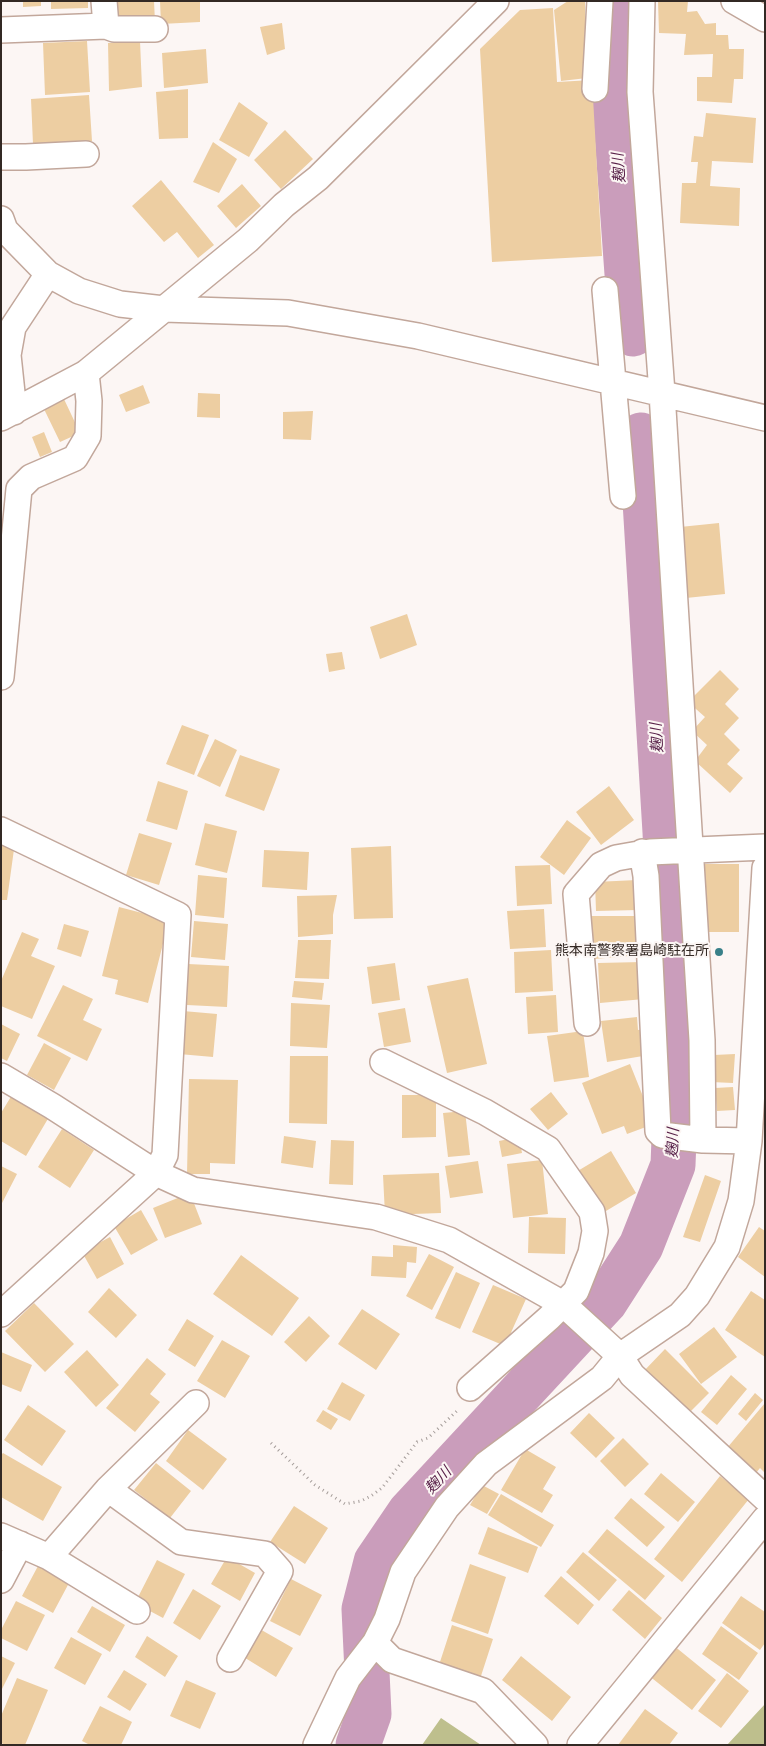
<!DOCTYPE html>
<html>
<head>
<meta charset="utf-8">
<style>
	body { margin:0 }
	#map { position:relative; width:766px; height:1746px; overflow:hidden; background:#fcf6f4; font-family:Jost,sans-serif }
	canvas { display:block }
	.frame { position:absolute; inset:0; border:2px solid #332924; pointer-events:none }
</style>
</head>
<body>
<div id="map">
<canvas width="766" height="1746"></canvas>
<div class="frame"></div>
</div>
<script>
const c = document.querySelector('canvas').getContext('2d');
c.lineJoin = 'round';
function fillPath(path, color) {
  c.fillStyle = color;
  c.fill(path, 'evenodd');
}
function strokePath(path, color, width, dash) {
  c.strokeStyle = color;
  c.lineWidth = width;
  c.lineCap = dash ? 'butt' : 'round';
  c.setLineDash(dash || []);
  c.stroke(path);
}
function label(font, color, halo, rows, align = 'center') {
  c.font = font + ' Jost,"Noto Sans JP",sans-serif';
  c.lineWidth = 4;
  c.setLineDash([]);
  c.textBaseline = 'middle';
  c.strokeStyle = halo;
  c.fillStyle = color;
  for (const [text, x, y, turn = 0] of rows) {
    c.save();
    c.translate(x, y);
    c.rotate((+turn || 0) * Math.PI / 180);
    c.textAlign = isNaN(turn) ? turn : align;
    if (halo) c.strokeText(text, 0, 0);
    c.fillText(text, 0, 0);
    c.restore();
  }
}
const forest = new Path2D(`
	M765 1704V1745H727Z
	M441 1718 481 1745H422Z`);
const river = new Path2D(`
	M619 1 614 92 629 302 633 334
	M358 1745 369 1714 364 1609 376 1562 410 1512 605 1302 641 1246 673 1165 676 1086 665 832 641 435`);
const building = new Path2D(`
	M23 1H41V6L23 7Z
	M51 1H88V8L51 9Z
	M116 1H154L155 22 118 25Z
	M160 1H200V22L161 24Z
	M568 1H585L587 78 561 81 554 10Z
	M658 1H688L687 12 697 11 705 24 716 23V35H728L729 49H744L743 79H734L732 103 697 101V77H712L713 54 684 55 686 34 659 33Z
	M553 8 557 82 592 80 602 256 492 262 480 49 520 10Z
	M282 23 285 49 267 55 260 27Z
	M87 41 90 92 45 95 43 43Z
	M140 41 142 87 109 91 108 43Z
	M206 49 208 83 164 88 162 53Z
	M188 89V138L159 139 156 92Z
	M89 95 92 141 33 144 31 99Z
	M239 102 268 123 249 157 219 140Z
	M706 113 756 118 753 163 712 161 710 186 740 188 739 226 680 223 682 183H696L698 162H691L694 136 703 137Z
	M285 130 313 159 281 189 254 160Z
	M213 142 237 159 219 193 193 182Z
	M161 180 214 245 198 258 177 232 164 242 132 206Z
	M242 184 261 206 236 228 217 206Z
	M143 385 150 403 126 412 119 395Z
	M198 393 220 394V418L197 417Z
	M63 397 80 433 60 442 43 407Z
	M313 411 311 440 283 439V412Z
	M44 432 52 452 40 457 32 437Z
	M719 523 725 594 686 598 680 527Z
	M407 614 417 645 380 659 370 627Z
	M342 652 345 669 329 672 326 654Z
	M720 670 739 689 725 704 739 718 724 734 740 750 727 764 743 778 730 793 695 761 707 745 692 731 705 717 688 702Z
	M182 725 209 735 194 775 166 764Z
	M215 739 237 750 220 787 197 776Z
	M240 755 280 769 264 811 225 796Z
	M158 781 188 791 177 830 146 821Z
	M609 786 634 820 601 845 576 812Z
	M567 820 591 838 564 875 540 857Z
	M205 823 237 831 227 873 195 865Z
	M139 833 172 843 159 885 126 875Z
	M1 840 15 842 7 900H1Z
	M391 846 393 918 354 919 351 848Z
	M264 850 309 852 307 890 262 887Z
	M705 864H739V932H705Z
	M550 865 552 904 517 906 515 866Z
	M198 875 227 878 224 918 195 915Z
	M637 880 638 910 596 911 595 882Z
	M337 895 333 915V934L298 937 297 896Z
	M119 907 169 920 148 1003 115 994 118 980 102 976Z
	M544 909 546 947 510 949 507 911Z
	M591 916H637L640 955 594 959Z
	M194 921 228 924 225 960 191 957Z
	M64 924 89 931 81 957 57 949Z
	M22 932 39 939 31 956 55 966 32 1019 1 1006V981Z
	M298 940H331L329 979 295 978Z
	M551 950 553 991 515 993 514 952Z
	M642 962 644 999 600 1003 598 963Z
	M395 963 400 1000 372 1004 367 967Z
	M188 964 229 966 227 1007 187 1005Z
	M468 978 487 1064 447 1073 427 986Z
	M294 981 324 983 322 1000 292 997Z
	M63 985 93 999 83 1020 102 1029 87 1061 37 1036Z
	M556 995 558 1032 528 1034 526 997Z
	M291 1003 330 1005 327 1048 290 1046Z
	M405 1008 411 1042 384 1047 378 1013Z
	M183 1011 217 1014 213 1057 179 1054Z
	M637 1017 638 1030 645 1029 649 1055 607 1062 601 1021Z
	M1 1024 20 1034 7 1061 1 1058Z
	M583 1031 589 1077 554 1082 547 1036Z
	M44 1043 71 1058 54 1090 27 1075Z
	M735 1054 733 1083 711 1082 714 1055Z
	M290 1056H328L327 1124 289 1123Z
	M630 1064 654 1124 627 1134 624 1126 602 1134 582 1083Z
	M189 1079 238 1080 235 1164 210 1163V1174H187Z
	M733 1087 735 1110 717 1111 715 1088Z
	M551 1092 568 1114 548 1130 530 1109Z
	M12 1095 49 1117 26 1156 1 1141V1113Z
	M402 1095H436V1137L402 1138Z
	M465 1111 470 1155 448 1157 443 1113Z
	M62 1129 94 1150 70 1188 38 1167Z
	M284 1136 316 1141 313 1168 281 1163Z
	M519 1137 522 1153 502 1157 499 1141Z
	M331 1140 354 1141 353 1185 329 1184Z
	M611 1151 636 1193 601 1214 576 1172Z
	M542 1160 548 1214 513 1218 507 1164Z
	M478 1161 483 1193 450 1198 445 1166Z
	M1 1166 17 1174 1 1205Z
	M439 1173 441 1213 385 1215 383 1175Z
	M705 1175 721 1181 700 1242 683 1237Z
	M190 1193 202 1224 165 1238 153 1208Z
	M141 1210 158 1240 131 1255 114 1226Z
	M529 1217 566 1218 565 1254 528 1253Z
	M759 1227 765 1231V1277L738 1257Z
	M110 1237 124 1264 97 1279 82 1252Z
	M393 1245 417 1247 416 1263 407 1262 406 1278 371 1276 372 1256 393 1257Z
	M429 1254 454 1267 432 1310 406 1296Z
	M241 1255 299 1298 272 1336 213 1294Z
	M456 1272 480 1283 460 1329 435 1318Z
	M493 1285 526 1299 505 1346 472 1332Z
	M109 1288 137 1315 116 1338 88 1312Z
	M751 1291 765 1300V1357L725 1330Z
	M34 1303 74 1344 45 1372 5 1331Z
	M362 1309 400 1334 376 1370 338 1344Z
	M309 1316 330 1336 306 1362 284 1342Z
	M187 1319 214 1336 195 1367 168 1350Z
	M714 1327 737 1357 701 1384 679 1354Z
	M222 1340 250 1356 225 1398 197 1381Z
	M665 1349 709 1393 686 1416 642 1373Z
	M87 1350 119 1385 96 1407 64 1372Z
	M1 1352 32 1365 21 1392 1 1384Z
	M147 1358 166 1374 150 1394 160 1402 135 1432 106 1408Z
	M731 1375 747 1389 717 1425 701 1412Z
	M342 1382 365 1395 350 1421 327 1409Z
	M755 1393 763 1400 746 1421 738 1414Z
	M765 1403V1473L760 1468 756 1473 727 1448Z
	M28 1405 66 1431 42 1466 4 1440Z
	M323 1410 338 1419 331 1430 316 1421Z
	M589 1413 615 1438 596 1458 570 1433Z
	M188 1430 227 1459 203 1490 166 1461Z
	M623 1438 649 1464 625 1487 600 1461Z
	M525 1449 556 1467 543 1489 553 1495 542 1513 501 1490Z
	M3 1453 62 1487 43 1521 1 1497V1455Z
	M156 1463 191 1491 170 1518 134 1490Z
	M661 1473 695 1502 678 1522 644 1494Z
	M720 1476 749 1499 682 1582 654 1559Z
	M482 1485 499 1494 487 1514 470 1505Z
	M501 1494 554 1525 541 1547 488 1515Z
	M631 1498 665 1527 647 1547 614 1518Z
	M294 1506 328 1528 305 1564 270 1542Z
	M488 1527 538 1547 528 1573 478 1554Z
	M607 1529 665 1576 645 1600 588 1552Z
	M583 1552 617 1580 599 1601 566 1572Z
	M227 1557 255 1573 240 1601 211 1584Z
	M157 1560 185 1574 163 1618 135 1603Z
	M470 1564 506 1577 488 1634 451 1621Z
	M38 1566 69 1583 53 1613 22 1596Z
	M561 1576 594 1605 578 1625 544 1596Z
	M291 1579 322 1595 300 1636 270 1621Z
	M193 1589 221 1606 200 1640 173 1623Z
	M629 1590 662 1618 645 1639 612 1610Z
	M741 1596 765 1612V1643L760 1650 722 1623Z
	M16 1601 45 1615 27 1651 1 1638V1630Z
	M92 1606 125 1625 110 1652 77 1632Z
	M452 1625 493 1639 480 1679 439 1665Z
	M721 1626 758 1653 739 1680 702 1654Z
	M258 1628 293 1648 276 1677 242 1656Z
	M147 1636 178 1656 165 1677 135 1657Z
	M71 1637 102 1654 85 1685 54 1668Z
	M673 1645 716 1680 692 1710 648 1675Z
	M1 1656 15 1663 1 1691Z
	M521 1656 571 1697 552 1721 502 1680Z
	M124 1670 147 1684 130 1711 107 1697Z
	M727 1673 749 1691 721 1728 698 1711Z
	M17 1678 48 1690 25 1745H6L1 1743V1716Z
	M186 1680 216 1693 200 1729 170 1716Z
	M100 1706 132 1722 121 1745H90L82 1741Z
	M645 1709 678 1733 669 1745H618Z`);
const path = new Path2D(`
	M271 1443 315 1485 345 1504 361 1501 371 1496 382 1488 417 1442 428 1438 459 1409`);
const minor = new Path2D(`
	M104 1 106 26
	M642 1 640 92 662 393 702 1040 703 1140 749 1141
	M734 1 765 19
	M1 30 106 26 114 29H155
	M595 89 600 1
	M1 157H26L86 154
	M1 219 5 230 48 274 79 291 120 304 164 309 288 313 418 336 765 418
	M605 290 623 496
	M14 412 8 355 13 327 48 274
	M1 418 86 373 248 240 284 205 318 178 496 1
	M1 677 19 489 31 477 75 458 88 436 89 401 86 373
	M1 830 178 915 165 1155 156 1173 1 1314
	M642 852 646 876 658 1131 662 1135 703 1140
	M587 1023 576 894 601 865 616 858 650 852 765 847
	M383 1062 485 1112 548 1149 592 1212 595 1231 591 1253 576 1291 549 1318 470 1388
	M1 1076 52 1106 156 1173 193 1190 376 1217 449 1240 563 1304 620 1356 632 1375 765 1498
	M108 1489 181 1542 265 1554 280 1571 230 1659
	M1 1536 49 1557 137 1611
	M49 1557 108 1489 196 1403
	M1 1580 20 1544
	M375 1643 392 1660 483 1691 535 1745
	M316 1745 348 1678 375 1643 387 1619 403 1572 447 1507 486 1464 602 1378 620 1356 680 1315 697 1296 727 1247 741 1201 749 1141 765 868
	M580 1745 765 1519`);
const markers = [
	[719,952,5,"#398089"]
];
const poiNames = [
	["熊本南警察署島崎駐在所",709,952]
];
const waterNames = [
	["麹川",620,168,-94],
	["麹川",658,738,-93],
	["麹川",674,1143,-87],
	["麹川",439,1481,-47]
];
fillPath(forest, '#bebf8d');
strokePath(river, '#ca9dbb', 45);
fillPath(building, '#edcea2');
strokePath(minor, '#c2a79b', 28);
strokePath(path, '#a49c99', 3, [1, 4]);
strokePath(minor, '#fff', 25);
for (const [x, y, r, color] of markers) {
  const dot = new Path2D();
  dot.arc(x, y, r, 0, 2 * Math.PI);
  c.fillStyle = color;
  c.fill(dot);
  strokePath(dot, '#fcf6f4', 2);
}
label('14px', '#332924', '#fcf6f4', poiNames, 'right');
label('italic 15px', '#59224a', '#fcf6f4', waterNames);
</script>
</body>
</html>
